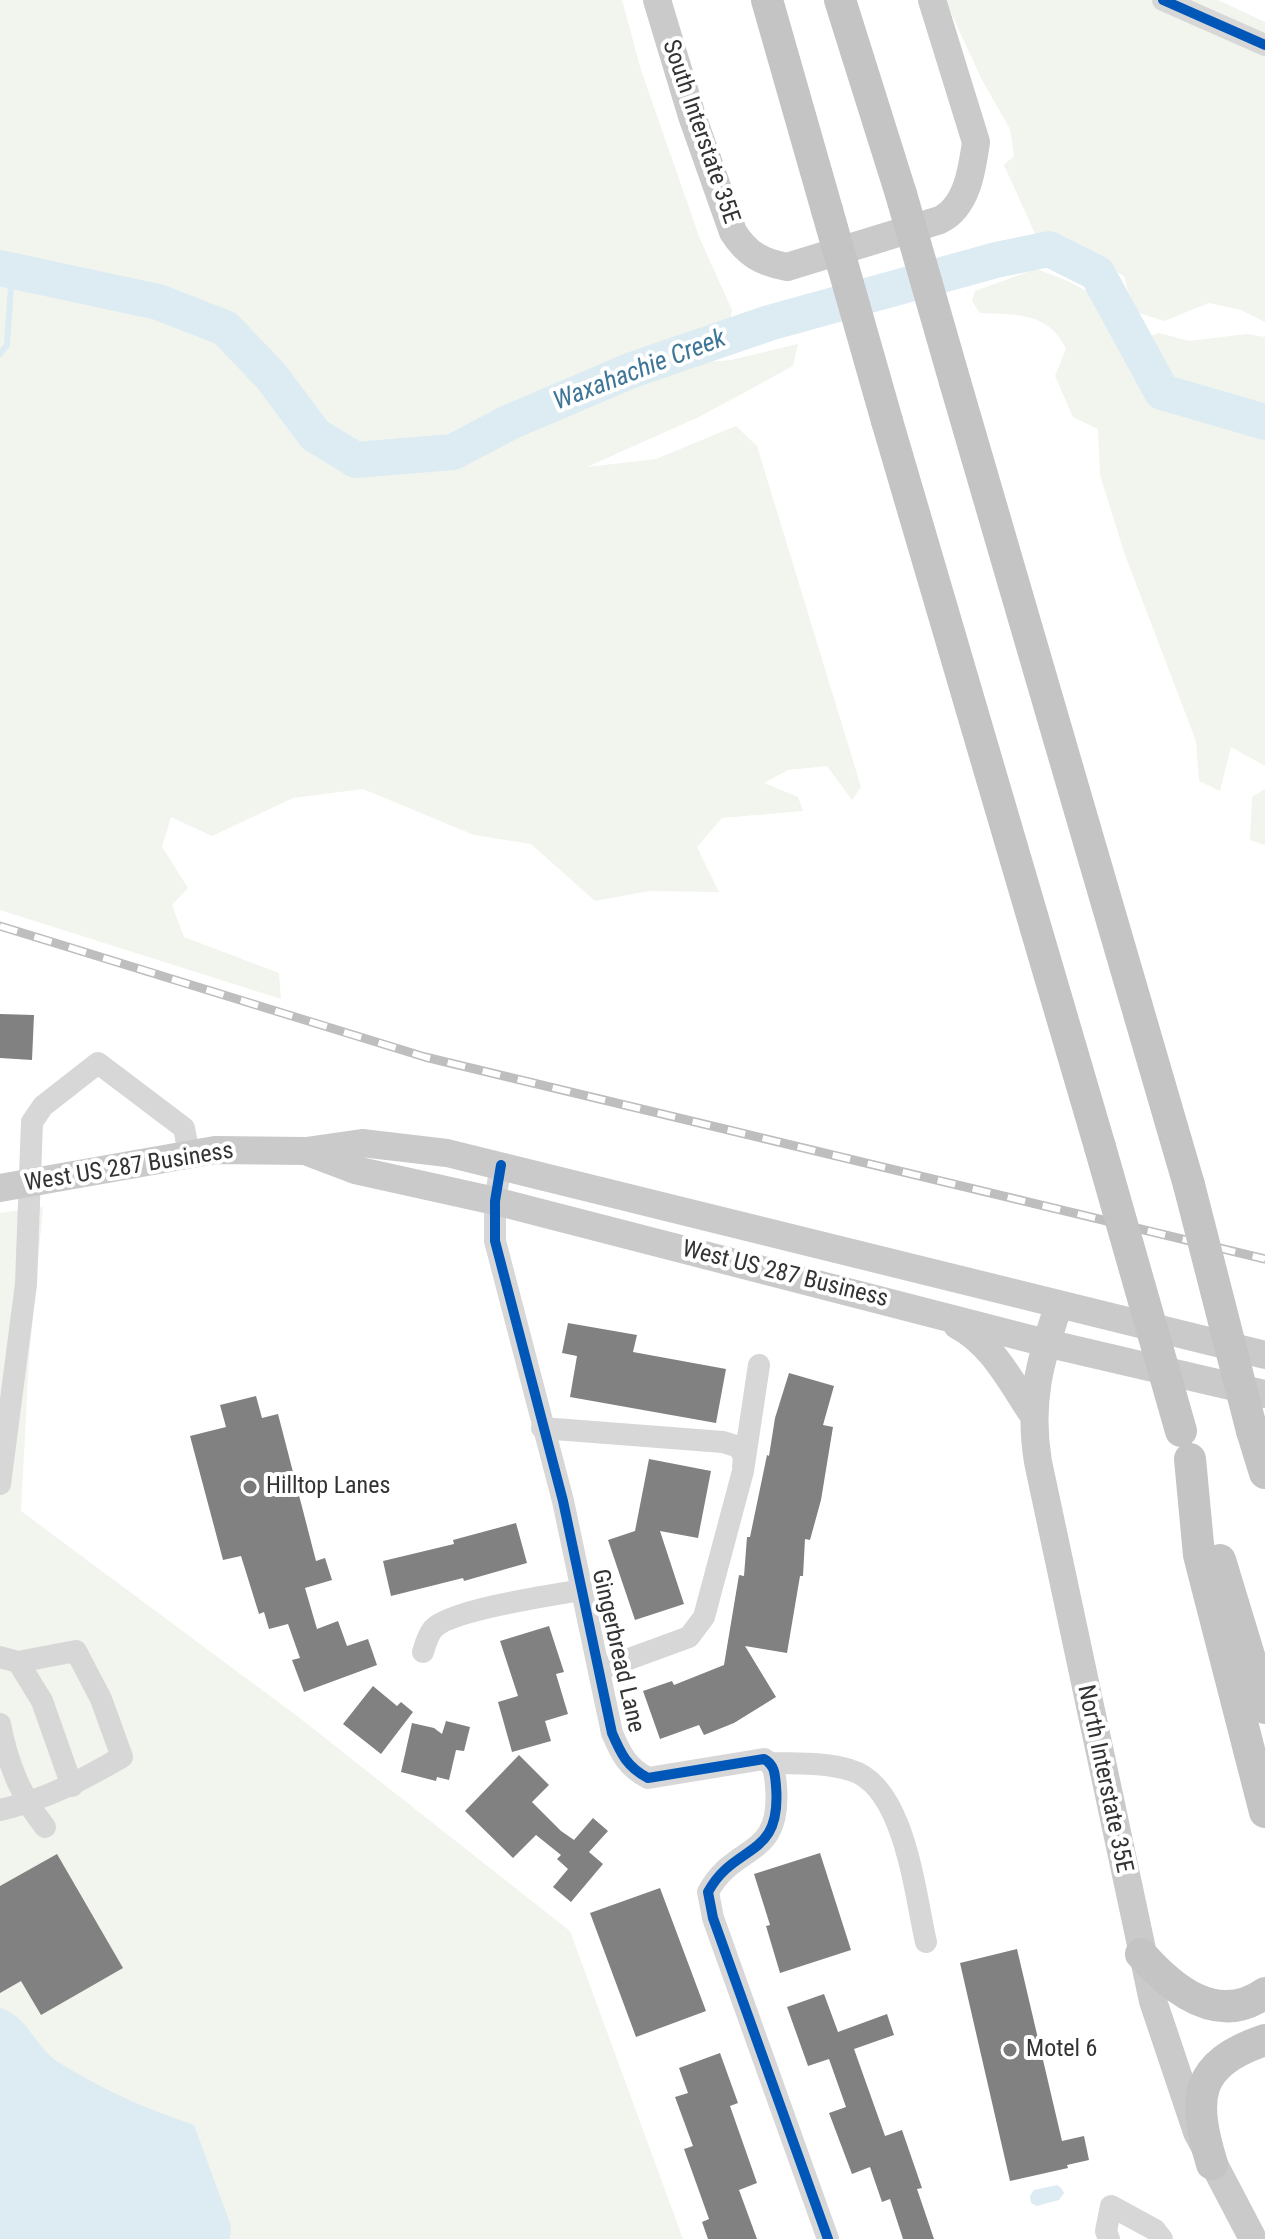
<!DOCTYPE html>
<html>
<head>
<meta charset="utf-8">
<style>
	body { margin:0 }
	canvas { display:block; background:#fff }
</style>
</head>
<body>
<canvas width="1265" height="2239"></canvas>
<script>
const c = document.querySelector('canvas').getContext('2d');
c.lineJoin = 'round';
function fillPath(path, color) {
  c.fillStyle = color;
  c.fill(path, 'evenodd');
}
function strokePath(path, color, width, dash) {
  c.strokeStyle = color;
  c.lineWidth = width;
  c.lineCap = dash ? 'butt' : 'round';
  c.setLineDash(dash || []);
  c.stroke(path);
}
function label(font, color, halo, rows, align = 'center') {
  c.font = font + ' "Roboto Condensed",sans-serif';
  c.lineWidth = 8;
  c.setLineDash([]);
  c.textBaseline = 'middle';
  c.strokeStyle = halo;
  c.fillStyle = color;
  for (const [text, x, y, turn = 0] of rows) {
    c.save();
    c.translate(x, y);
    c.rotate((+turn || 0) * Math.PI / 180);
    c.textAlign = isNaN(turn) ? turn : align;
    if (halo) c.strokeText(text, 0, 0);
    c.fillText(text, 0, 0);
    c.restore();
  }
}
const green = new Path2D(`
	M0 0H622L641 70 700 239 732 310 729 328 585 371 534 409 609 392 673 365 731 360 798 344 793 366 701 416 587 467 656 459 736 426 757 446 861 787 852 800 827 766 788 770 764 783 798 797 803 811 722 818 697 847 719 892 649 891 595 901 531 844 474 835 363 789 293 798 212 836 171 817 162 847 188 888 172 905 184 937 279 973 281 999 0 910Z
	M945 0H1218L1265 22V322L1241 310 1209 303 1164 321 1133 311 1124 276 1092 259 1066 240 1036 236 1004 165 1014 156 1010 129 982 80Z
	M1036 269C1060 277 1106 295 1117 320 1120 328 1120 338 1122 346L1159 333 1189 341 1247 334 1265 337V766L1231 747 1220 791 1199 781 1196 741 1125 555 1100 475 1098 429 1073 417 1055 376 1066 349C1048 311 1016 315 980 313L972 301 975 291Z
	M1265 789V845L1250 840 1252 797Z
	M43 1207 29 1359 21 1511 297 1716 570 1931 683 2239H0V1213Z`);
const water = new Path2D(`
	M0 2008C28 2016 35 2047 58 2062 101 2089 146 2109 194 2125L231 2226 230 2239H0Z
	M1057 2185 1062 2189 1064 2193 1059 2200 1037 2206 1031 2203 1030 2196 1034 2190Z`);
const stream = new Path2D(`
	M0 354 7 345 12 271`);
const river = new Path2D(`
	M0 268 158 302 225 328 271 376 315 435 356 460 453 452 510 422 632 370 769 323 996 260 1049 249 1097 273 1162 392 1265 422`);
const building = new Path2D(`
	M0 1014 34 1015 32 1060 0 1058Z
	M568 1323 637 1335 633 1352 726 1369 716 1423 570 1397 577 1356 562 1353Z
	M789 1373 834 1386 823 1425 833 1427 821 1500 810 1540 805 1539 803 1576H800L787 1653 745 1646 776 1697 734 1723 704 1735 699 1725 660 1739 643 1691 672 1681 674 1685 724 1665 739 1575 744 1576 747 1537H750L767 1455 769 1456 775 1418Z
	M256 1396 262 1418 278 1414 316 1561 325 1558 332 1580 305 1588 317 1629 338 1621 347 1646 368 1639 377 1665 304 1692 292 1660 300 1658 288 1624 269 1629 264 1612 259 1614 241 1556 223 1560 190 1436 226 1427 220 1405Z
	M649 1459 711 1471 698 1538 660 1531 684 1604 635 1620 608 1540 635 1531Z
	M516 1523 527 1563 464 1581 463 1578 391 1596 383 1561 454 1544 453 1540Z
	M549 1626 564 1672 556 1674 568 1714 545 1721 551 1741 512 1752 498 1702 518 1696 500 1641Z
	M373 1686 397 1706 401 1702 413 1712 381 1754 343 1724Z
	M446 1721 470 1727 464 1751 456 1750 449 1780 437 1777 436 1781 401 1772 412 1723 434 1728 442 1734Z
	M519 1755 549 1785 532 1802 561 1831 574 1840 593 1818 608 1831 589 1852 603 1864 571 1902 553 1887 568 1869 557 1859 561 1855 536 1835 513 1858 465 1811Z
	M820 1853 851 1950 780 1973 766 1926 770 1925 754 1874Z
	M57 1854 123 1968 41 2015 21 1981 0 1993V1886Z
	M660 1888 706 2011 636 2037 590 1913Z
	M1017 1949 1062 2141 1084 2136 1089 2160 1067 2165 1068 2168 1010 2181 960 1963Z
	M824 1994 838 2032 887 2014 894 2035 854 2049 885 2136 902 2130 922 2188 917 2189 934 2239H903L890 2199 882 2202 870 2167 852 2174 829 2113 846 2107 829 2059 808 2066 787 2007Z
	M720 2053 738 2103 730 2106 757 2183 739 2190 757 2239H708L702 2222 709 2219 684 2149 693 2146 675 2097 688 2093 679 2068Z`);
const minor = new Path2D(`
	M1163 0 1265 45
	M501 1165 495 1201V1241L563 1501 612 1733C621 1754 627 1767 648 1778L764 1759C775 1765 775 1775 776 1786 782 1860 735 1842 708 1892L713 1918 828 2239
	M542 1428 723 1442 739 1447 744 1457 743 1467
	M0 1484 26 1284 32 1122 43 1106 98 1063 184 1128 189 1154
	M423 1652C425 1645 428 1635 433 1629 450 1610 552 1595 582 1590
	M0 1657 18 1662 76 1651 101 1699 122 1757C82 1780 45 1800 0 1810
	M18 1662 42 1701 72 1786
	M599 1670 689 1637 704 1617 743 1471 759 1365
	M0 1724C7 1762 21 1797 45 1827
	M771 1763C797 1764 825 1762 850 1770 905 1785 915 1895 926 1942
	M1109 2239 1106 2231 1111 2206 1155 2230 1162 2239`);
const major = new Path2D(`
	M657 0 692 116 733 232C747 254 761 262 787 267L940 220C967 207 972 170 976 142L932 0
	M310 1153 355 1170 495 1201 1046 1343 1265 1394
	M0 1188 215 1150 306 1151 362 1143 447 1153 1265 1355
	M1059 1304C1040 1361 1028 1402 1038 1462L1153 2001 1197 2132 1253 2239
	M957 1325C992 1343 1011 1382 1032 1413`);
const highway = new Path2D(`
	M767 0 827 210
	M840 0 901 194
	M955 382 1189 1185
	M887 421 1100 1147
	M1252 1431 1265 1473
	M1190 1459 1199 1555 1265 1812
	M1220 1560 1265 1708
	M1141 1954C1172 1989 1217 2027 1265 1993
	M1212 2164C1192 2098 1194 2064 1265 2040`);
const rail = new Path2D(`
	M0 926 425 1057 1265 1259`);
const highwayBridge = new Path2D(`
	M901 194 955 382
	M827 210 887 421
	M1100 1147 1181 1431
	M1189 1185 1252 1431`);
const cycleway = new Path2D(`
	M1163 0 1265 45
	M501 1165 495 1201V1241L563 1501 612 1733C621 1754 627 1767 648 1778L764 1759C775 1765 775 1775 776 1786 782 1860 735 1842 708 1892L713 1918 828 2239`);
const markers = [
	[250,1487,8,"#7a7a7a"],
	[1010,2050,8,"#7a7a7a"]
];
const streetNames = [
	["South Interstate 35E",700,132,71],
	["West US 287 Business",129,1168,-9],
	["West US 287 Business",785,1275,14],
	["Gingerbread Lane",617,1651,77],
	["North Interstate 35E",1104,1779,78]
];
const poiNames = [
	["Hilltop Lanes",266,1487],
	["Motel 6",1026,2050]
];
const waterNames = [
	["Waxahachie Creek",640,371,-21]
];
fillPath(green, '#f1f5ed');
fillPath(water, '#ddebf3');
strokePath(stream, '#ddebf3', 6);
strokePath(river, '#ddebf3', 36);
fillPath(building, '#818181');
strokePath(minor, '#d7d7d7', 22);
strokePath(major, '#cacaca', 28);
strokePath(highway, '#c4c4c4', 32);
strokePath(rail, '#bebebe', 9);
strokePath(rail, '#fff', 6, [18]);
strokePath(highwayBridge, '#c4c4c4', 32);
strokePath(cycleway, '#0057b8', 10);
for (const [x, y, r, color] of markers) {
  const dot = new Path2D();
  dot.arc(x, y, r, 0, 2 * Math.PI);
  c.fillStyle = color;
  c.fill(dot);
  strokePath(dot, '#fff', 3);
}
label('24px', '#333', '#fff', streetNames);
label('24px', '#333', '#fff', poiNames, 'left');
label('italic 26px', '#3f7597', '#fff', waterNames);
</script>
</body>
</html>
